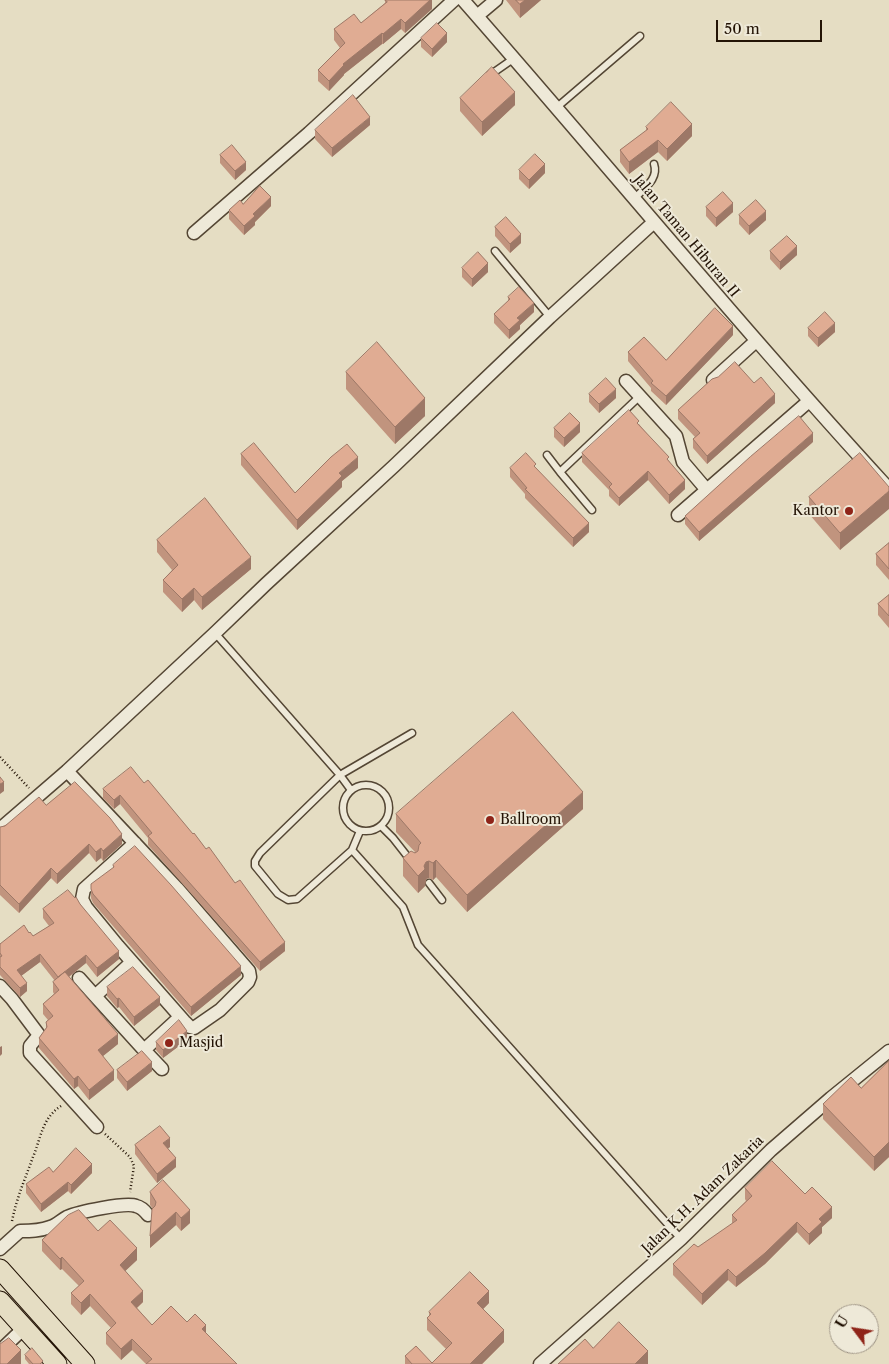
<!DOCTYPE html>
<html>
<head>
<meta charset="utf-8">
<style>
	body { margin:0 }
	#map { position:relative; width:889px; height:1364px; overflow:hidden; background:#e5ddc3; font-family:"Libre Caslon Text",serif }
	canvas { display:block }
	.north { position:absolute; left:829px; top:1304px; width:50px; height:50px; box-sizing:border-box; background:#eee9d8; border:1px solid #9d9384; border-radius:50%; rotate:301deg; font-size:14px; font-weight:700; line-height:20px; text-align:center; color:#231305 }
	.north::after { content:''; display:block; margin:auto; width:18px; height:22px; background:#8f2418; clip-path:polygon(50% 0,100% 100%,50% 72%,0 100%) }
	.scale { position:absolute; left:716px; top:20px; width:106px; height:22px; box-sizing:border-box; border:2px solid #231305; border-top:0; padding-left:6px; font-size:15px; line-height:18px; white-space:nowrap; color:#231305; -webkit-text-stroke:4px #eee9d8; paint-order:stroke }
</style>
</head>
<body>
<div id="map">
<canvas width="889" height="1364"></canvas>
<div class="north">U</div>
<div class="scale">50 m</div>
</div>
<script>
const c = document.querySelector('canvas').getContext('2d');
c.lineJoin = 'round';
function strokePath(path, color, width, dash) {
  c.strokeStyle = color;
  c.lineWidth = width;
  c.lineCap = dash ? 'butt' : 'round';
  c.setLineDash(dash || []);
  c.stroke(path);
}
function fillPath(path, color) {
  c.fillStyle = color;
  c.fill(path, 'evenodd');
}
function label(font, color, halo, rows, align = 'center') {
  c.font = font + ' "Libre Caslon Text",serif';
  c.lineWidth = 4;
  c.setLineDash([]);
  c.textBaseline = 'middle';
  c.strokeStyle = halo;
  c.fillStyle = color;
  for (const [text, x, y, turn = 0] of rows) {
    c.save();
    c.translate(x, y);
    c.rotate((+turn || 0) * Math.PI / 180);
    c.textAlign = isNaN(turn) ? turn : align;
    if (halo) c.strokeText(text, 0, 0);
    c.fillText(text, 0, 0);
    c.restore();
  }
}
const path = new Path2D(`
	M0 757 29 788
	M105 1134 130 1157 134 1166 130 1192
	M12 1221C17 1197 25 1179 33 1157 41 1138 42 1118 61 1106`);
const service = new Path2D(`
	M490 75 513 59
	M556 108 640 36
	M635 198C644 188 659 179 654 164
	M495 251 550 317
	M547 455 560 472 640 396
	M560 472 592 510
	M215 633 340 775 351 790
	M343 808a23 23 0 1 1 46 0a23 23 0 1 1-46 0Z
	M381 826 393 838 411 861
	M360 831 352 850 297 899 288 900 278 894 255 866V861L260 853 340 775 412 733
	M352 850 403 907 418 945 681 1239
	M429 883 442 900`);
const minor = new Path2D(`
	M463 0C606 163 743 330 889 489
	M477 16 496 0
	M194 233 309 133 454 0
	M713 380 756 341
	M626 381 676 436 683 462 706 489
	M678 515 809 401
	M67 771 177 888 249 971 250 977 248 982 220 1010 194 1028 190 1027 184 1021 118 946 86 907 82 899 84 889 135 843
	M0 829 67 771 215 633 266 584 394 466 550 317 654 222
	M132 962 95 996 144 1050 180 1017
	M79 978 95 996
	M0 986 12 999 39 1035 30 1046V1053L97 1127
	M144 1050 162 1069
	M0 1249 20 1231C30 1231 40 1231 50 1227 57 1225 61 1220 67 1217 78 1212 126 1202 136 1206 141 1207 145 1211 148 1215
	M0 1351 24 1328
	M540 1364 681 1239 771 1150 831 1098 889 1051`);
const primary = new Path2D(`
	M0 1269 85 1364
	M0 1301 57 1364`);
const wall = new Path2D(`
	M385 0H432V9L405 33 401 29 383 44H382L344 74V75L329 91 318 81V70L340 48 334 40V29L361 23 385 3Z
	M506 0H541L520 18Z
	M421 38 447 42 432 57 421 47Z
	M460 98 515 105 482 136 460 111Z
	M370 125 332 157 315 139V130Z
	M646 127 692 136 667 161 658 152 629 174 620 162V150L646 131Z
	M220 155 246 170 235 180 220 163Z
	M519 170 545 173 529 189 519 179Z
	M243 204 271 206 255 222V225L244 235 229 219V210Z
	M706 207 733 212 716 227 706 216Z
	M739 215 766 220 749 235 739 224Z
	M495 227 521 243 510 253 495 236Z
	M770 251 797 255 780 270 770 259Z
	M462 268 488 272 472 287 462 277Z
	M508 297 534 312 520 325V329L509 339 494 323V314L508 301Z
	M808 328 835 332 818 347 808 336Z
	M733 335 666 405 651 391V388L628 361V352L666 360Z
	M346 372 425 416 395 444 346 389Z
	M754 383 775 403 707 464 693 448V439L695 437 678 419V410Z
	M589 394 616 398 599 413 589 402Z
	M639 424 669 461 685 489 669 504 648 480 619 506 609 496V490L582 462V453Z
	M554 428 580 432 564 447 554 437Z
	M813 442 699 541 685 524V516Z
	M241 454 295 493 358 468 342 481V487L297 530 241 465Z
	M510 468H536L589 532 573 547 525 498V494L510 477Z
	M889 487 840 550 809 514V497Z
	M157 540 251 569 202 610 194 600 182 612 163 592V580L172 570 157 552Z
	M889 543V580L876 565V554Z
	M889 595V628L878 615V604Z
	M144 783 285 951 260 971 148 845V838L120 804 114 809 103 798V789Z
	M46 805 122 844 103 861 101 858 96 862 89 853 57 884 51 878 19 913 0 895V827H1Z
	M583 809 467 912 436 877 433 880 429 878 426 879 425 886 418 893 403 876V858L415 852 396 832V814Z
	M113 865 241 975 191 1016 93 903 91 898V889L113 868Z
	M80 904 119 959 97 977 86 963 69 977 118 1044 103 1056 114 1080 89 1100 78 1086 74 1089 39 1048V1038L46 1028V1022L48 1020 43 1014V1004L54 994 53 992V982L55 981 40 962 21 976 27 991 20 997 0 975V944L29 933 33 936 49 926 43 918V909Z
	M107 987 160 1005 134 1026 119 1007 117 1008 107 996Z
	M187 1040 163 1058 156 1050V1042Z
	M889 1061V1157L874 1171 823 1119V1104L861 1088Z
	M117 1070 152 1071 127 1091 117 1078Z
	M135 1145 170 1147 168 1148 176 1167 157 1183 135 1154Z
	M53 1172 92 1173 71 1194 68 1191 41 1212 26 1193V1184Z
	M745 1188 805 1194 832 1218 822 1227V1233L809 1245 797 1232 765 1264 736 1287 728 1280 702 1305 673 1275V1264L732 1224V1215L746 1201 745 1199Z
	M150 1192 190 1223 181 1231 176 1225 150 1248 153 1209 150 1205Z
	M98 1231 137 1260 125 1271 143 1302 137 1308 152 1325 187 1322 206 1325 146 1364 132 1350 121 1360 106 1344V1333L111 1328 90 1306 81 1315 71 1304V1293L79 1286 62 1269 60 1270 42 1251V1240Z
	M489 1303 483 1309 504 1342 482 1364H405V1356L432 1363 446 1349 427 1330V1318L429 1316V1312Z
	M25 1355 43 1364H29L25 1359Z`);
const shadedWall = new Path2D(`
	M430 0H432V9L405 33V23Z
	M525 0H541L520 18V4Z
	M401 19V29L383 44V34Z
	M382 33V44L344 74V75L329 91V81L343 64Z
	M447 33V42L432 57V49Z
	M515 92V105L482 136V122Z
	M370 117V125L332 157V148Z
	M692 124V136L667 161V149Z
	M658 140V152L629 174V162Z
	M246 162V170L235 180V171Z
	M545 164V173L529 189V180Z
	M271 197V206L255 222V225L244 235V226L253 214Z
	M733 203V212L716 227V218Z
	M766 211V220L749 235V226Z
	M521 234V243L510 253V244Z
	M797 246V255L780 270V262Z
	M488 263V272L472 287V279Z
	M534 303V312L520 325V329L509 339V330L517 318Z
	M835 323V332L818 347V338Z
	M733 326V335L666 405V396Z
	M616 389V398L599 413V404Z
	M775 394V403L707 464V456Z
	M425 398V416L395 444V427Z
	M580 423V432L564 447V438Z
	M813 433V442L699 541V532Z
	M358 457V468L342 481V487L297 530V520L339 473Z
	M648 471V480L619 506V498Z
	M685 480V489L669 504V495Z
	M889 491V509L840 550V533Z
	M589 523V532L573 547V538Z
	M251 557V569L202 610V597Z
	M194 588V600L182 612V599Z
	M4 782V791L0 794V784Z
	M583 792V809L467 912V895Z
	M120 795V804L114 809V800Z
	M122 834V844L103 861V851Z
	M89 844V853L57 884V874Z
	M101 848V858L96 862V852Z
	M436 860V877L433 880V863Z
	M429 861V878L426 879 425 886 418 893V876L426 862Z
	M51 868V878L19 913V904Z
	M285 942V951L260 971V962Z
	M119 951V959L97 977V968Z
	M40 954V962L17 979V970Z
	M86 955V963L58 985V977Z
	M241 966V975L191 1016V1007Z
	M27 983V991L20 997V988Z
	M160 997V1005L134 1026V1017Z
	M119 998V1007L117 1008V999Z
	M187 1031V1040L163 1058V1050Z
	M118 1034V1044L98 1060V1050Z
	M2 1046V1054L0 1056V1047Z
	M152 1062V1071L127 1091V1082Z
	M114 1070V1080L89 1100V1090Z
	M78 1076V1086L74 1089V1079Z
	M170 1138V1147L163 1152V1143Z
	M889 1142V1157L874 1171V1157Z
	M176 1158V1167L157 1183V1174Z
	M92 1164V1173L71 1194V1185Z
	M68 1182V1191L41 1212V1204Z
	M832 1207V1218L822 1227V1233L809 1245V1234L819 1219Z
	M190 1210V1223L181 1231V1218Z
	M176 1212V1225L150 1248V1236Z
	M797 1222V1232L765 1264 736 1287V1277Z
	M137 1248V1260L120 1276V1265Z
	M62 1257V1269L60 1270V1259Z
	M728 1269V1280L702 1305V1294Z
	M143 1291V1302L131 1313V1302Z
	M489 1291V1303L477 1315V1303Z
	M90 1294V1306L81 1315V1303Z
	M206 1325V1336L202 1329Z
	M504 1330V1342L482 1364H470Z
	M132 1339V1350L121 1360V1349Z
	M21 1350V1364H7Z
	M648 1351V1364H635Z`);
const building = new Path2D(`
	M385 0H430L405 23 401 19 383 34 382 33 343 64 344 65 329 81 318 70 345 43 334 29 354 14 361 23 387 2Z
	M516 0H525L520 4Z
	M437 23 447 33 432 49 421 38Z
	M492 67 515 92 482 122 460 98Z
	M353 95 370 117 332 148 315 130Z
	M671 102 692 124 667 149 658 140 629 162 620 150 648 129 646 127Z
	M232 145 246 162 235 171 220 155Z
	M535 154 545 164 529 180 519 170Z
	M260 186 271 197 253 214 255 216 244 226 229 210 240 200 243 204Z
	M723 192 733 203 716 218 706 207Z
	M756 200 766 211 749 226 739 215Z
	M506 217 521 234 510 244 495 227Z
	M787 236 797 246 780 262 770 251Z
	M478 252 488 263 472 279 462 268Z
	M519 287 534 303 517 318 520 320 509 330 494 314 510 299 508 297Z
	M715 308 733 326 666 396 651 383 653 381 628 352 644 337 666 360Z
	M825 312 835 323 818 338 808 328Z
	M377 342 425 398 395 427 346 372Z
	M735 362 754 383 761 377 775 394 707 456 693 439 700 433 678 410 712 379 718 377Z
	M606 378 616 389 599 404 589 394Z
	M629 410 639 421 637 423 669 457 667 459 685 480 669 495 648 471 619 498 609 487 612 484 582 453Z
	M570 413 580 423 564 438 554 428Z
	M799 416 813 433 699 532 685 516 750 457Z
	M254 443 295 493 331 457 347 444 358 457 339 473 342 476 297 520 241 454Z
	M526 453 536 464 534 466 589 523 573 538 525 489 527 488 510 468Z
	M860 453 889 487V491L840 533 809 497Z
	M205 498 251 557 202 597 194 588 182 599 163 580 178 565 157 540Z
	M889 543V569L876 554Z
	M889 595V616L878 604Z
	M513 712 583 792 467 895 436 860 433 863 429 861 426 862 424 866 425 869 418 876 403 858 411 851 415 853 418 851 419 845 421 843 396 814Z
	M131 767 144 783 148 780 193 834 194 833 206 849 209 847 235 883 240 880 285 942 260 962 148 836 152 833 120 795 114 800 103 789Z
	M0 777 4 782 0 784Z
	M75 782 110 818 122 834 103 851 101 848 96 852 89 844 57 874 51 868 19 904 0 885V827L5 826 39 797 46 805Z
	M135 846 171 885 241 966 191 1007 93 894 91 889V884L114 867 113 865Z
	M68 890 75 898 76 897 80 904 119 951 97 968 86 955 58 977 40 954 17 970 27 983 20 988 0 967V957L2 956 0 953V944L24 925 29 933 30 932 33 936 54 923 43 909Z
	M133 967 160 997 134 1017 119 998 117 999 107 987Z
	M65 972 118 1034 98 1050 114 1070 89 1090 78 1076 74 1079 39 1038 47 1027 46 1022 53 1016 43 1004 59 990 53 982Z
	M179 1020 187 1031 163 1050 156 1042Z
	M142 1051 152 1062 127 1082 117 1070Z
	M889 1061V1142L874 1157 823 1104 851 1077 861 1088Z
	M160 1126 170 1138 163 1143 176 1158 157 1174 135 1145Z
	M76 1148 92 1164 71 1185 68 1182 41 1204 26 1184 49 1167 53 1172Z
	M772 1161 805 1194 812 1187 832 1207 819 1219 822 1222 809 1234 797 1222 765 1253 736 1277 728 1269 702 1294 673 1264 694 1244 698 1247 737 1220 732 1215 752 1196 745 1188Z
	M163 1180 190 1210 181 1218 176 1212 150 1236 152 1209 155 1206 156 1202 150 1192Z
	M79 1210 98 1231 110 1220 137 1248 120 1265 143 1291 131 1302 152 1325 171 1306 187 1322 195 1314 206 1325 202 1329 237 1364H146L152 1359 132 1339 121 1349 106 1333 116 1323 90 1294 81 1303 71 1293 84 1281 62 1257 60 1259 42 1240 68 1215Z
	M470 1272 489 1291 477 1303 504 1330 470 1364H412L405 1356 416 1346 432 1363 452 1343 427 1318 431 1314 429 1312Z
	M619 1322 648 1351 635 1364H558L585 1339 593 1348Z
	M9 1338 21 1350 7 1364H0V1343H1Z
	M32 1348 43 1361 40 1364H33L25 1355Z`);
const markers = [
	[849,511,5,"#8f2418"],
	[490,820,5,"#8f2418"],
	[169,1043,5,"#8f2418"]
];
const streetNames = [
	["Jalan Taman Hiburan II",686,236,50],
	["Jalan K.H. Adam Zakaria",703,1195,-44]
];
const poiNames = [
	["Kantor",839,511,"right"],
	["Ballroom",500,820],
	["Masjid",179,1043]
];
strokePath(service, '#544634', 9);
strokePath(minor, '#544634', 15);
strokePath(primary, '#231305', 21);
strokePath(path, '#231305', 2.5, [1, 2.5]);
strokePath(service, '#eee9d8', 6);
strokePath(minor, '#eee9d8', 12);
strokePath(primary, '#e5ddc3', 19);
fillPath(wall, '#c1947e');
fillPath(shadedWall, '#9d7867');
fillPath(building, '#e0ac93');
strokePath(building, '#9d7867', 1);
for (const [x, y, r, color] of markers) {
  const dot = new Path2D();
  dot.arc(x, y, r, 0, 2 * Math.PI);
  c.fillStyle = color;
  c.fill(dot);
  strokePath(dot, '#eee9d8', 2);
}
label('14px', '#231305', '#eee9d8', streetNames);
label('14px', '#231305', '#eee9d8', poiNames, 'left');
</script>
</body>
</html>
